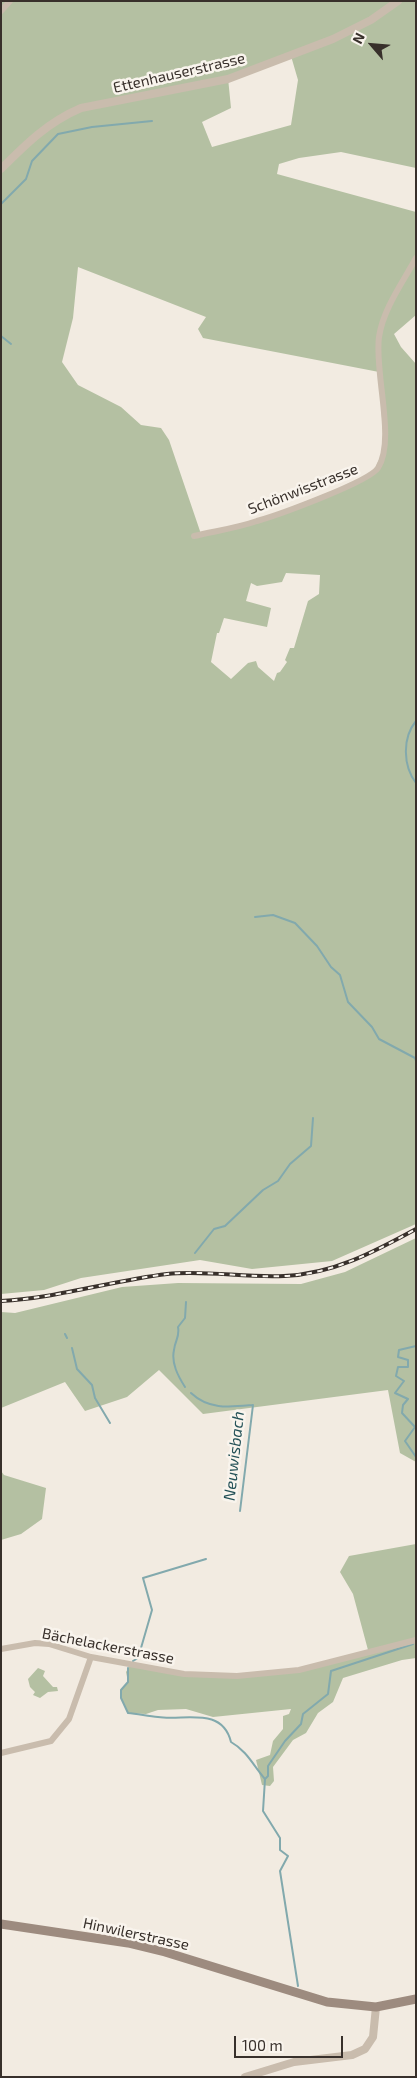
<!DOCTYPE html>
<html>
<head>
<meta charset="utf-8">
<style>
	body { margin:0 }
	#map { position:relative; width:417px; height:2078px; overflow:hidden; background:#f2ebe1; font-family:"Exo 2",sans-serif }
	canvas { display:block }
	.frame { position:absolute; inset:0; border:2px solid #38302b; pointer-events:none }
	.north { position:absolute; left:347px; top:20px; width:50px; height:50px; -webkit-text-stroke:4px #f9f4ed; paint-order:stroke; rotate:297deg; font-size:14px; font-weight:700; line-height:20px; text-align:center; color:#38302b }
	.north::after { content:''; display:block; margin:auto; width:18px; height:22px; background:#38302b; clip-path:polygon(50% 0,100% 100%,50% 72%,0 100%) }
	.scale { position:absolute; left:234px; top:2036px; width:109px; height:22px; box-sizing:border-box; border:2px solid #38302b; border-top:0; padding-left:6px; font-size:15px; line-height:18px; white-space:nowrap; color:#38302b; -webkit-text-stroke:4px #f9f4ed; paint-order:stroke }
</style>
</head>
<body>
<div id="map">
<canvas width="417" height="2078"></canvas>
<div class="frame"></div>
<div class="north">N</div>
<div class="scale">100 m</div>
</div>
<script>
const c = document.querySelector('canvas').getContext('2d');
c.lineJoin = 'round';
function fillPath(path, color) {
  c.fillStyle = color;
  c.fill(path, 'evenodd');
}
function strokePath(path, color, width, dash) {
  c.strokeStyle = color;
  c.lineWidth = width;
  c.lineCap = dash ? 'butt' : 'round';
  c.setLineDash(dash || []);
  c.stroke(path);
}
function label(font, color, halo, rows, align = 'center') {
  c.font = font + ' "Exo 2",sans-serif';
  c.lineWidth = 5;
  c.setLineDash([]);
  c.textBaseline = 'middle';
  c.strokeStyle = halo;
  c.fillStyle = color;
  for (const [text, x, y, turn = 0] of rows) {
    c.save();
    c.translate(x, y);
    c.rotate((+turn || 0) * Math.PI / 180);
    c.textAlign = isNaN(turn) ? turn : align;
    if (halo) c.strokeText(text, 0, 0);
    c.fillText(text, 0, 0);
    c.restore();
  }
}
const green = new Path2D(`
	M1 1H416V168L341 152 299 158 279 164 277 174 416 212V315L394 334 401 347 416 364V1224L332 1261 252 1269 200 1260 81 1278 44 1290 1 1294ZM291 56 298 80 291 125 212 147 202 122 231 108 228 78ZM78 267 206 317 198 329 203 338 379 372 384 449 372 475 257 521 201 534 169 440 161 428 141 425 121 407 78 385 62 362 73 318ZM286 573 320 575 319 594 308 601 294 648H290L285 660 287 662 280 672 277 673 274 681 258 667 256 661 248 663 231 679 211 662 217 633H219L224 618 267 627 271 608 246 601 251 583 257 586 282 582Z
	M416 1238V1462L400 1453 388 1390 203 1414 159 1370 127 1397 85 1411 65 1382 1 1408V1312L15 1313 122 1287 178 1283 301 1284 345 1272Z
	M1 1471 4 1475 46 1488 42 1519 21 1534 1 1540Z
	M416 1544V1639L368 1650 353 1594 340 1572 349 1556Z
	M416 1641V1658L402 1660 343 1678 333 1702 318 1713 306 1733 293 1740 273 1767 274 1781 270 1786 262 1785 256 1760 270 1755 273 1741 283 1729V1716L289 1714 291 1709 213 1717 186 1709 158 1710 146 1714 128 1713 121 1698V1690L128 1682 126 1672 131 1664 184 1674 276 1673Z
	M38 1668 45 1671 43 1676 53 1687H57L58 1691 48 1692 40 1698 33 1695 35 1692 30 1687 28 1679Z`);
const stream = new Path2D(`
	M1 204 26 179 32 161 58 134 92 127 152 121
	M1 336 11 344
	M416 721C402 738 403 766 416 783
	M255 917 273 915 295 923 317 946 331 967 340 975 348 1002 372 1027 379 1039 415 1058 416 1061
	M195 1253 214 1229 225 1226 263 1190 278 1181 290 1164 311 1146 313 1118
	M65 1334 67 1338
	M416 1346 399 1350 398 1357 408 1360V1367H398L396 1376 404 1381 395 1393 408 1399 403 1405 402 1413 415 1427 405 1441 416 1457
	M72 1348 77 1369 92 1385 95 1398 110 1423
	M185 1387C178 1376 171 1363 174 1350 175 1340 180 1337 178 1327L185 1318 186 1302
	M191 1393C209 1410 230 1407 253 1405L240 1511
	M133 1661 138 1658V1652L141 1648 152 1610 143 1578 206 1559
	M128 1668V1682L121 1690V1698L128 1713C138 1714 148 1716 158 1717 184 1721 222 1706 231 1742 247 1751 253 1765 265 1779
	M298 1986 280 1871 288 1856 280 1850V1838L263 1811 265 1779 268 1776V1766L285 1741 301 1724 303 1714 328 1694 331 1671 413 1644`);
const minor = new Path2D(`
	M1 11 10 1
	M194 536C215 531 237 528 257 521 278 515 369 482 378 468 396 440 374 372 379 337 383 309 403 282 416 258
	M1 1649 35 1643 49 1644 91 1657 184 1674 237 1676 299 1670 416 1640
	M1 1753 51 1741 69 1719 91 1657`);
const tertiary = new Path2D(`
	M1 169C26 144 48 122 81 108L228 79 333 39 371 20 398 1
	M245 2077 294 2062 352 2055 365 2049 373 2037 376 2007`);
const secondary = new Path2D(`
	M1 1924 128 1943 165 1952 327 2002 376 2007 416 1999`);
const rail = new Path2D(`
	M1 1301C57 1298 111 1281 167 1274 206 1270 245 1278 284 1276 333 1274 374 1252 416 1229`);
const streetNames = [
	["Ettenhauserstrasse",179,73,-13],
	["Schönwisstrasse",303,489,-21],
	["Bächelackerstrasse",108,1646,11],
	["Hinwilerstrasse",136,1934,12]
];
const waterNames = [
	["Neuwisbach",234,1456,-84]
];
fillPath(green, '#b4c0a2');
strokePath(stream, '#82a9ad', 2);
strokePath(minor, '#c9bcad', 6);
strokePath(tertiary, '#c9bcad', 8);
strokePath(secondary, '#9d8b7f', 9);
strokePath(rail, '#38302b', 4);
strokePath(rail, '#f9f4ed', 2, [5.5]);
label('15px', '#38302b', '#f9f4ed', streetNames);
label('italic 16px', '#245157', '#f9f4ed', waterNames);
</script>
</body>
</html>
